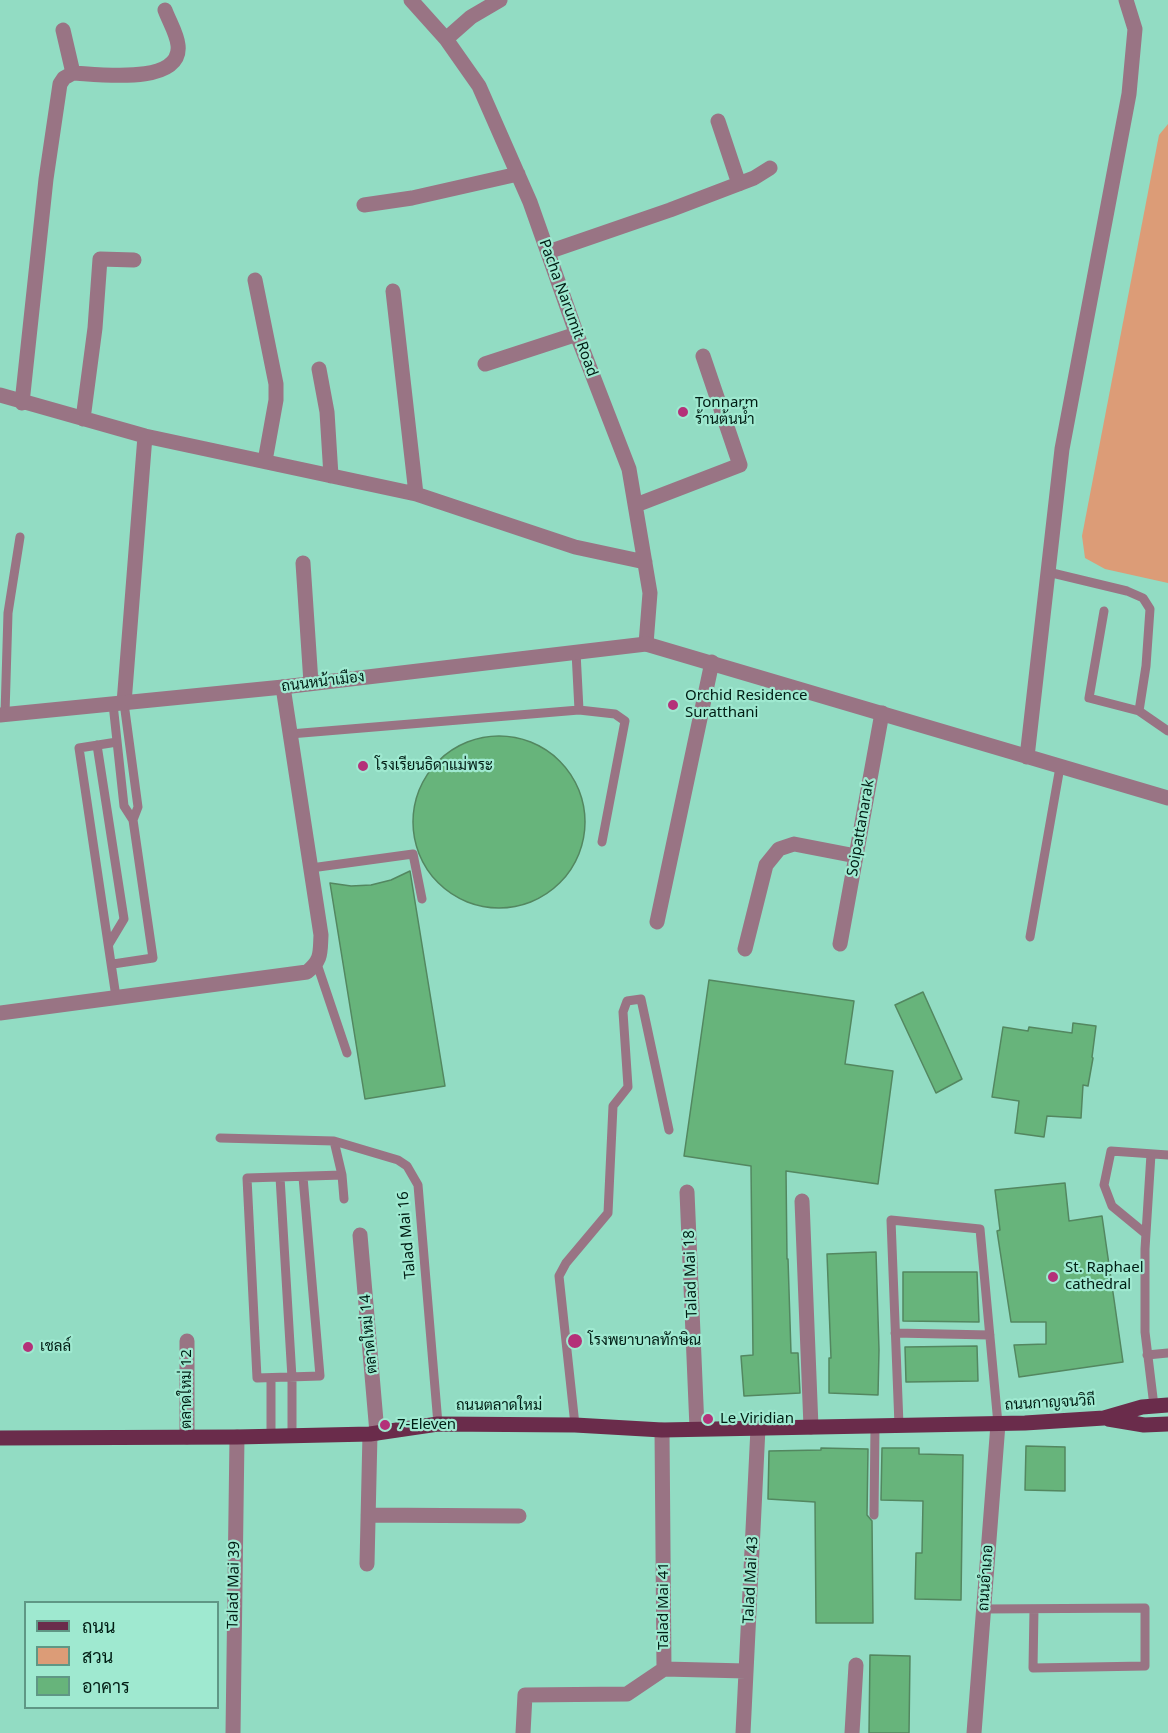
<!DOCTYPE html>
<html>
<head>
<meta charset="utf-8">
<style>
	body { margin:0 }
	#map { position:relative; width:1168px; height:1733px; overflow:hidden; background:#92dcc3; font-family:"Noto Sans",Sarabun,sans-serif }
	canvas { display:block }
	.legend { position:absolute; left:24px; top:1601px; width:195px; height:108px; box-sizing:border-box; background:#9fe9d0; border:2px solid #5f9785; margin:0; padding:8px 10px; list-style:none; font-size:18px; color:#001d14 }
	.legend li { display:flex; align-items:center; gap:12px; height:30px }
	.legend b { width:30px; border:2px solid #5f9785 }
</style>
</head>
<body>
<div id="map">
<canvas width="1168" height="1733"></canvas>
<ul class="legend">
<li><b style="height:8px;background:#6a2c4b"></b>ถนน</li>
<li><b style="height:16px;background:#dc9c77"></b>สวน</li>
<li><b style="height:16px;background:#67b47b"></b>อาคาร</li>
</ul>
</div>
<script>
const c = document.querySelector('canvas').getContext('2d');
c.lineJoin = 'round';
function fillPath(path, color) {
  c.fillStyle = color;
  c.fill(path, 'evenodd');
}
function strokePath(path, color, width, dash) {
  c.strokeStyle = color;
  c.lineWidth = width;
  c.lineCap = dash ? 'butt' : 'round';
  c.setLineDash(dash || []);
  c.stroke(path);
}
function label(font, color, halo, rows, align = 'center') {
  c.font = font + ' "Noto Sans",Sarabun,sans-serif';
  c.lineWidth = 4.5;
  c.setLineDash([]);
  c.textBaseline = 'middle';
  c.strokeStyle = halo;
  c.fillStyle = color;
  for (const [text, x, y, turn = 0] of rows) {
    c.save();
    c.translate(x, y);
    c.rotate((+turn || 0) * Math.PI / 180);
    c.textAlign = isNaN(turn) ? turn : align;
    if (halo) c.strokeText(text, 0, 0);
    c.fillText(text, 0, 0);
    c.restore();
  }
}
const green = new Path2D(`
	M1168 124V583L1105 569 1085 558 1082 536 1159 135Z`);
const building = new Path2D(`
	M413 822a86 86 0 1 1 172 0a86 86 0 1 1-172 0Z
	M410 871 445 1086 365 1099 330 883 351 886 371 885 391 880Z
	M709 980 854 1001 845 1064 893 1071 878 1184 786 1171 787 1259H788L791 1353H798L800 1393 744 1396 741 1356 753 1355 751 1166 684 1156Z
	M923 992 962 1079 936 1093 895 1005Z
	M1073 1023 1096 1026 1092 1057 1093 1058 1088 1086 1083 1085 1081 1118 1047 1116 1044 1137 1015 1133 1019 1101 992 1097 1003 1027 1028 1031 1029 1027 1072 1033Z
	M1065 1183 1069 1221 1102 1216 1123 1362 1019 1377 1014 1345 1046 1344V1322H1011L997 1231 1000 1230 995 1190Z
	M876 1252 879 1350 878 1395 829 1393V1358H831L827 1254Z
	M903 1272H977L979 1322 903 1321Z
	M977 1346 978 1381 906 1382 905 1347Z
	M1026 1446 1065 1447V1491L1025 1490Z
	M821 1448 868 1449 867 1515 872 1521 873 1623H816L815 1502 768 1499 769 1451 821 1450Z
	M882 1448H919V1454L963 1455 961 1600 915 1599 916 1553H922L923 1501 881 1500Z
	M870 1655 910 1656 909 1733H869Z`);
const service = new Path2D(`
	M1048 572 1127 591 1143 598 1150 609 1146 666 1139 711 1168 731
	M1104 611 1089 698 1139 711
	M576 652 579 710
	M124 703 138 807 133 820
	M113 704 124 806 133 820 153 958 113 964
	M5 714 8 613 20 537
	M290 734 579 710 615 714 625 721 602 842
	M97 745 124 919 109 944
	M311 868 413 854 422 899
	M1030 937 1060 767
	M317 964 347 1053
	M116 997 79 748 117 742
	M220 1138 334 1141 398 1160 407 1166 418 1185 438 1424
	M334 1141 342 1175 344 1199
	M1151 1154 1145 1249V1332L1154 1406
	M280 1177 292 1378V1436
	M303 1177 320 1376 257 1378 247 1178 342 1175
	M1146 1234 1112 1206 1104 1185 1111 1151 1168 1155
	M895 1333 990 1335
	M1147 1355 1168 1353
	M575 1425 559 1276 566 1263 608 1213 613 1106 628 1087 623 1012 627 1001 641 999 669 1130
	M899 1425 891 1220 980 1229 998 1424
	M271 1437V1379
	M874 1515 875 1426
	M984 1609 1145 1608V1666L1033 1668 1034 1609`);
const minor = new Path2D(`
	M411 0 446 39 479 86 530 202 577 335 629 469 650 593 646 644
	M63 30 73 73
	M446 39 471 17 500 0
	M718 121 739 184
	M364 205 412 198 518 174
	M548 252 670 210 754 178 770 168
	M255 280 276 384V400L265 461
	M393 291 416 494
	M485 364 577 334
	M319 369 327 412 331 476
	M0 395 145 436 416 494 575 547 645 562
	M22 403 46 179 60 84 64 78 73 73C97 74 183 86 178 45 177 34 169 21 165 10
	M83 419 95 328 100 259 134 260
	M636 505 740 465 703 356
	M303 563 311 683
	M124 703 145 436
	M657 922 712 662
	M840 944 882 713
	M745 949 766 865 779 849 794 844 856 856
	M0 1013 307 972C322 960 320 953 321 935L283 687
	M687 1192 697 1428
	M802 1201 811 1427
	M360 1235 377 1433
	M187 1341V1437
	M662 1430 664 1669
	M368 1515 519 1516
	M367 1564 370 1434
	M664 1669 746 1671
	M233 1733 237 1437
	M523 1733 525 1695 627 1694 664 1669
	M743 1733 758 1428
	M852 1733 856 1665`);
const tertiary = new Path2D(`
	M0 715 283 687 646 644 1168 798
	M1027 757 1062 449 1129 94 1135 29 1126 0
	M974 1733 998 1424`);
const primary = new Path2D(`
	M1108 1419 1144 1425 1168 1424
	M0 1438 237 1437 370 1434 438 1424 575 1425 662 1430 1025 1423 1104 1418 1142 1407 1168 1405`);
const markers = [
	[683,412,6,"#b43179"],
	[673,705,6,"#b43179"],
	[363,766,6,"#b43179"],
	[1053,1277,6,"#b43179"],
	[575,1341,8,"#b43179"],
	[28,1347,6,"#b43179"],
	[708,1419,6,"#b43179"],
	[385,1425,6,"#b43179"]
];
const streetNames = [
	["Pacha Narumit Road",568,308,70],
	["ถนนหน้าเมือง",323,682,-7],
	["Soipattanarak",861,828,-80],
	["Talad Mai 16",407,1235,-95],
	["Talad Mai 18",691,1274,-92],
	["ตลาดใหม่ 14",369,1334,-95],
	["ตลาดใหม่ 12",187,1389,-90],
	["ถนนกาญจนวิถี",1050,1403,-3],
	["ถนนตลาดใหม่",499,1406],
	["ถนนอำเภอ",986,1578,-86],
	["Talad Mai 43",751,1580,-87],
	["Talad Mai 39",234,1585,-89],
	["Talad Mai 41",664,1606,-90]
];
const poiNames = [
	["Tonnarm",695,403],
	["ร้านต้นน้ำ",695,420],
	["Orchid Residence",685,696],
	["Suratthani",685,713],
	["โรงเรียนธิดาแม่พระ",375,766],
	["St. Raphael",1065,1268],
	["cathedral",1065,1285],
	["โรงพยาบาลทักษิณ",588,1341],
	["เชลล์",40,1347],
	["Le Viridian",720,1419],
	["7-Eleven",397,1425]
];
fillPath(green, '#dc9c77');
fillPath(building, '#67b47b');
strokePath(building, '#538760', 1.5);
strokePath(service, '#997484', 9);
strokePath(minor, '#997484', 15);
strokePath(tertiary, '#997484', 15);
strokePath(primary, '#6a2c4b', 15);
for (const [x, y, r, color] of markers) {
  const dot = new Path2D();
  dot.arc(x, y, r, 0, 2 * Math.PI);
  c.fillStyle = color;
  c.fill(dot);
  strokePath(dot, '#9fe9d0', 2);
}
label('15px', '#001d14', '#9fe9d0', streetNames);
label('15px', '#001d14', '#9fe9d0', poiNames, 'left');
</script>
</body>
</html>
